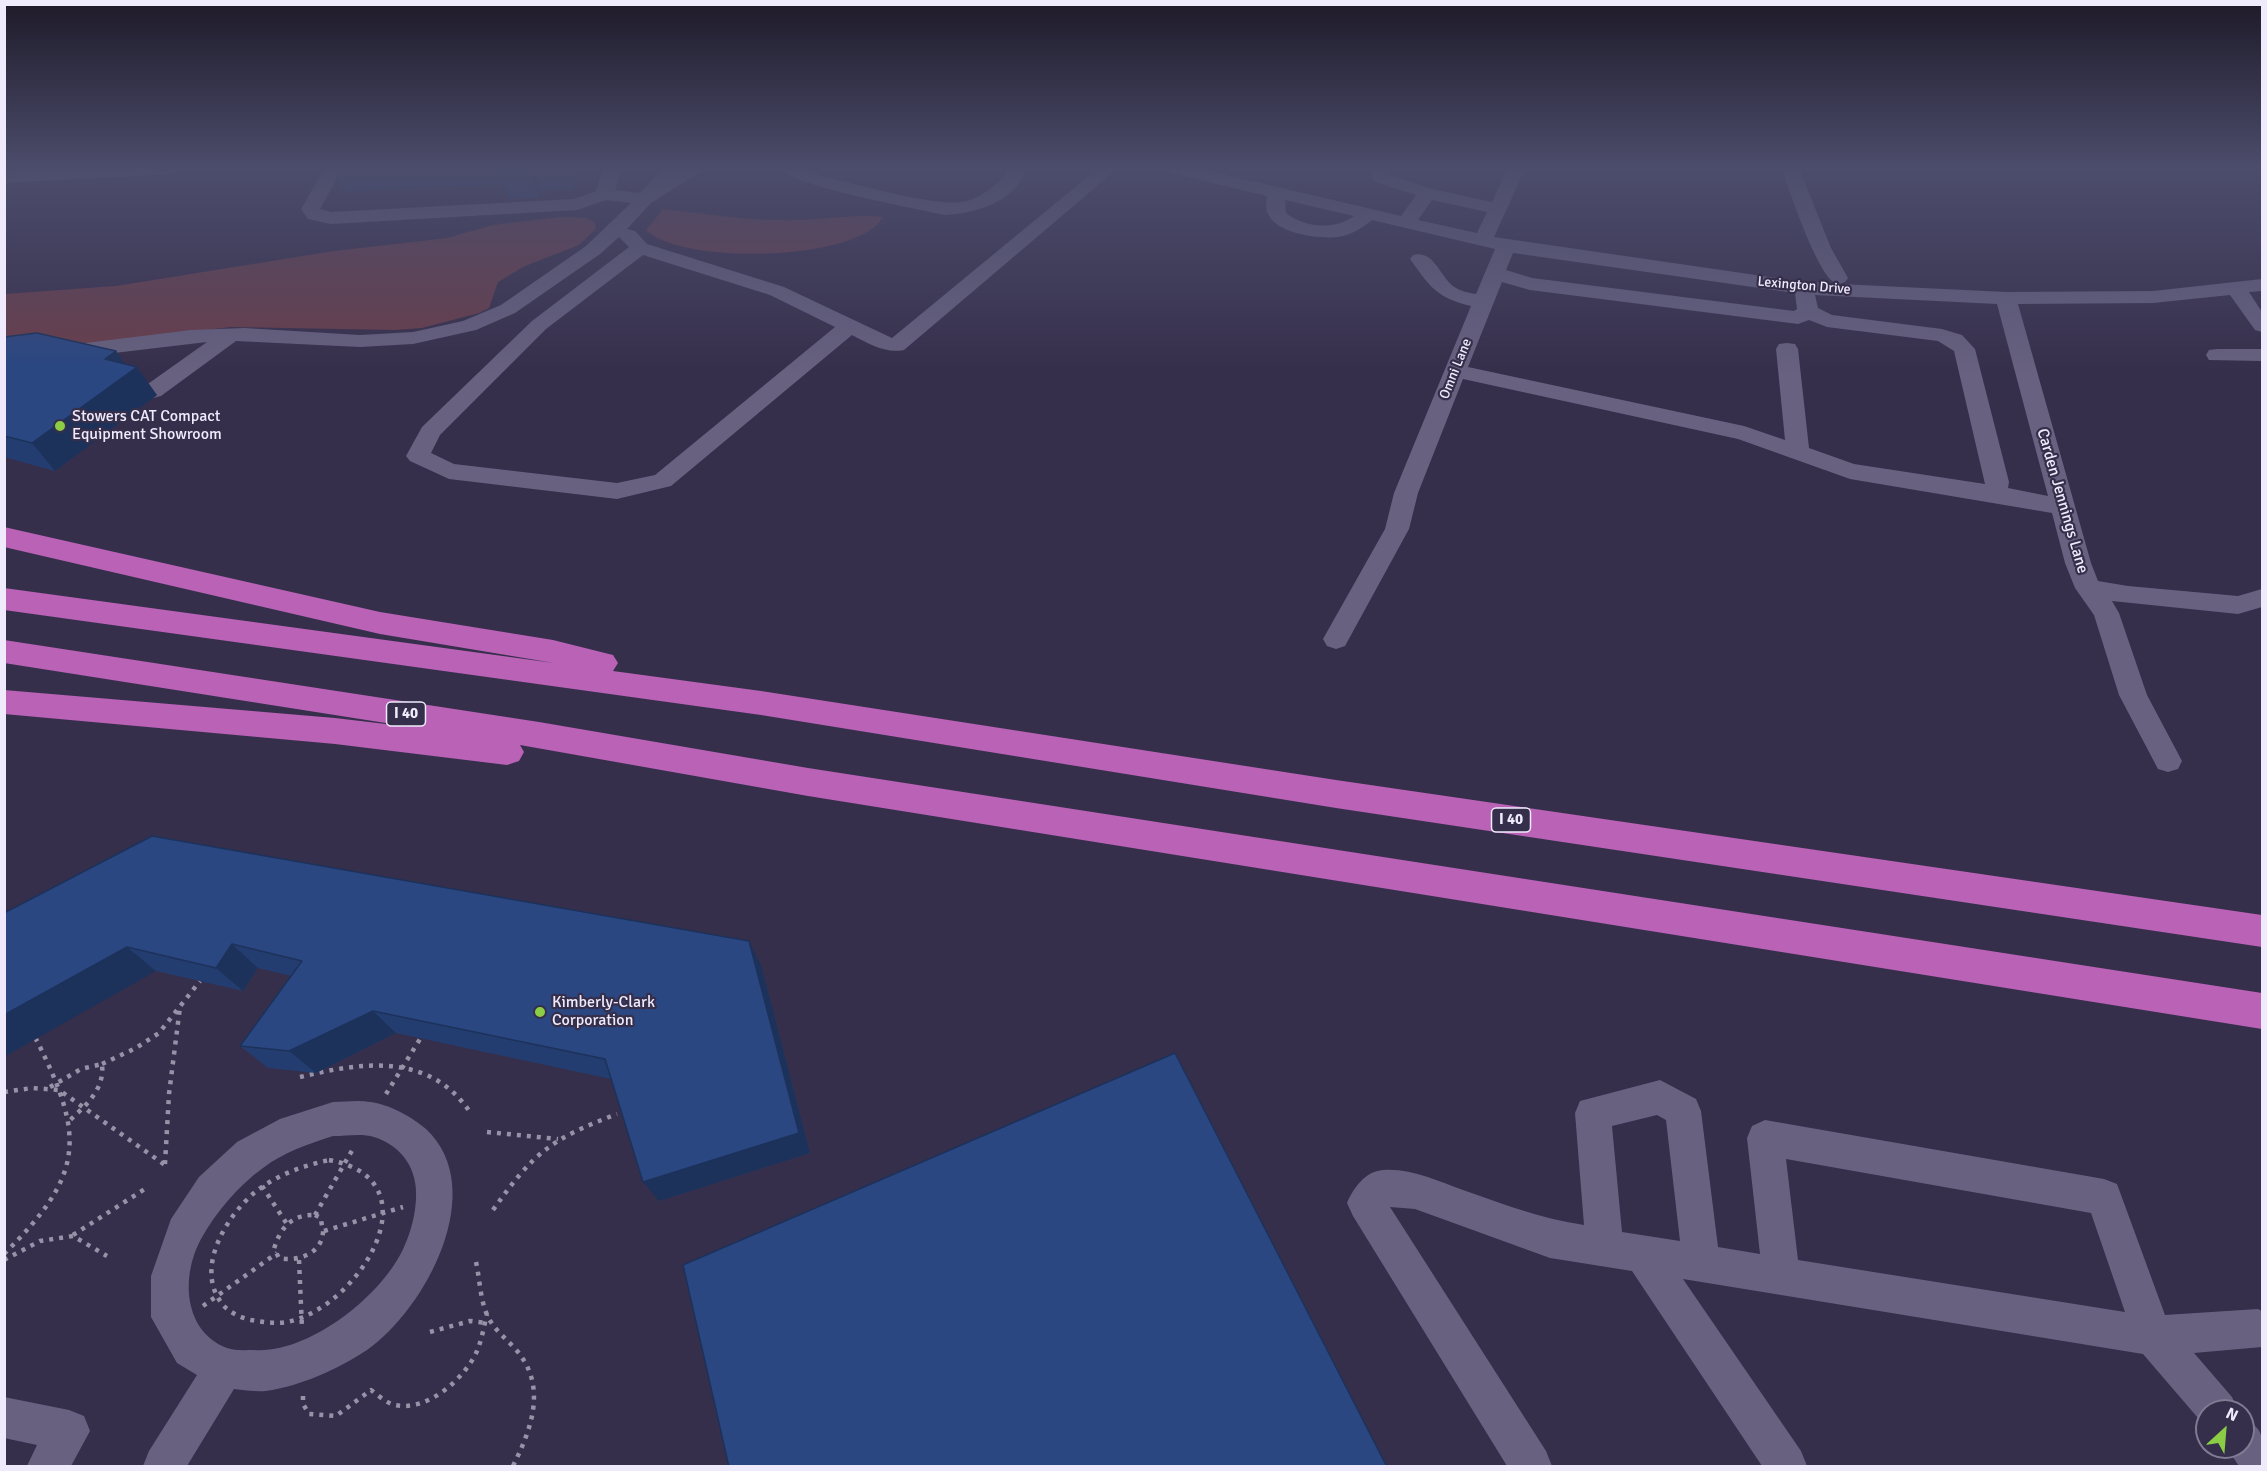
<!DOCTYPE html>
<html>
<head>
<meta charset="utf-8">
<style>
	body { margin:0 }
	#map { position:relative; width:2267px; height:1471px; overflow:hidden; background:#362f4b; font-family:Signika,sans-serif }
	canvas { display:block }
	.frame { position:absolute; inset:0; border:6px solid #efebfd; pointer-events:none }
	.north { position:absolute; left:2195px; top:1399px; width:60px; height:60px; box-sizing:border-box; background:#362f4b; border:2px solid #807a92; border-radius:50%; rotate:26deg; font-size:16px; font-weight:700; line-height:24px; text-align:center; color:#efebfd }
	.north::after { content:''; display:block; margin:auto; width:21px; height:27px; background:#8bce46; clip-path:polygon(50% 0,100% 100%,50% 72%,0 100%) }
</style>
</head>
<body>
<div id="map">
<canvas width="2267" height="1471"></canvas>
<div class="frame"></div>
<div class="north">N</div>
</div>
<script>
const c = document.querySelector('canvas').getContext('2d');
c.lineJoin = 'round';
function fillPath(path, color) {
  c.fillStyle = color;
  c.fill(path, 'evenodd');
}
function strokePath(path, color, width, dash) {
  c.strokeStyle = color;
  c.lineWidth = width;
  c.lineCap = dash ? 'butt' : 'round';
  c.setLineDash(dash || []);
  c.stroke(path);
}
function label(font, color, halo, rows, align = 'center') {
  c.font = font + ' Signika,sans-serif';
  c.lineWidth = 4.5;
  c.setLineDash([]);
  c.textBaseline = 'middle';
  c.strokeStyle = halo;
  c.fillStyle = color;
  for (const [text, x, y, turn = 0] of rows) {
    c.save();
    c.translate(x, y);
    c.rotate((+turn || 0) * Math.PI / 180);
    c.textAlign = isNaN(turn) ? turn : align;
    if (halo) c.strokeText(text, 0, 0);
    c.fillText(text, 0, 0);
    c.restore();
  }
}
const green = new Path2D(`
	M663 209C708 214 754 222 800 220 828 219 856 214 883 217 859 262 680 265 646 230Z
	M561 217 586 218 595 222 596 229 579 245 525 266 498 282 489 308 479 313 422 328 395 330 231 327 5 354V294L116 286 334 251 447 238 493 225Z`);
const path = new Path2D(`
	M102 1064 136 1048 159 1033 200 981
	M300 1077C362 1062 429 1052 470 1112
	M50 1087 81 1069 102 1064C105 1090 85 1106 68 1122
	M4 1092 32 1088 59 1090 165 1165
	M386 1094 420 1039
	M487 1132 558 1139
	M329 1160C438 1180 359 1308 287 1322 275 1324 263 1322 251 1320 241 1318 229 1312 223 1305 194 1270 225 1218 254 1193 276 1175 302 1166 329 1160Z
	M165 1164 169 1094 180 1007
	M262 1186 287 1224
	M493 1210C534 1152 551 1139 617 1114
	M315 1215 321 1218C321 1223 323 1228 323 1232 322 1254 297 1262 279 1258L274 1249C280 1228 292 1214 315 1215Z
	M315 1215 354 1147
	M324 1231 403 1207
	M73 1235 148 1187
	M4 1254C84 1175 86 1138 36 1039
	M4 1260 40 1241 73 1236 107 1256
	M299 1260 302 1328
	M476 1262C480 1280 480 1300 488 1317 495 1331 508 1340 518 1352 547 1388 531 1430 513 1466
	M203 1306 277 1253
	M430 1332 470 1321 486 1323
	M303 1396V1404L309 1414 336 1416 371 1390C378 1395 386 1403 395 1405 428 1412 465 1378 477 1351 482 1339 484 1326 487 1314`);
const minor = new Path2D(`
	M67 169H181L178 173 172 174 4 183V172Z
	M324 169H342L320 209 331 212 574 199 596 191 603 169H621L615 190 640 193 662 169H705L651 203 627 229 635 231 647 244 784 287 892 338 1097 169H1117L904 350C886 354 867 343 852 335L671 486 617 499 449 479 410 461 406 456 422 427 532 321 629 247 619 237 600 254 515 313 476 330 413 344 360 347 236 341 161 396 153 398 145 396 142 391 145 386 207 342 4 366V353L191 330 244 328 360 335 413 332 463 321 501 305 586 246 631 203 606 200 577 210 331 224 308 219 301 209ZM643 255 770 295 835 327 655 475 617 483 454 464 431 453 440 435 546 329Z
	M781 169H805L818 175C851 182 938 209 967 201 982 197 994 186 1005 176L1007 169H1025C1018 202 973 214 944 215 916 208 794 187 781 169Z
	M1168 169H1201L1401 216 1416 195 1375 182 1372 178V169H1390V175L1432 189 1492 202 1507 169H1525L1494 237 1804 282 1836 283C1819 279 1790 192 1783 173L1784 169H1802L1801 173 1831 248 1848 278 1845 282 1840 284 2006 292 2153 291 2262 279V291L2249 292 2262 312V332L2255 330 2230 295 2153 303 2018 304 2091 563 2098 581 2128 586 2238 596 2262 589V607L2238 614 2112 601 2119 613 2147 695 2182 761 2178 769 2168 772 2158 769 2119 695 2094 615 2075 588 2065 563 2052 513 1850 479 1738 439 1463 379 1418 493 1409 529 1345 646 1336 649 1327 646 1323 639 1385 529 1394 493 1471 306C1437 298 1430 287 1410 259L1413 255C1434 250 1439 275 1453 286 1460 291 1468 293 1476 294L1495 249 1372 220C1361 229 1351 235 1338 237 1319 239 1277 234 1268 214 1265 208 1266 202 1267 196L1171 173ZM1285 200 1354 216C1335 230 1305 228 1286 213ZM1432 200 1487 212 1477 233 1418 220ZM1513 253 1795 293 1797 309 1794 311 1532 278 1506 270ZM1502 282 1530 290 1798 324 1809 320 1827 327 1938 341 1954 351 1985 484 1854 464 1809 448 1798 349 1795 344 1787 343 1779 344 1776 349 1785 440 1744 426 1468 367ZM1815 295 1997 304 2048 496 2008 488 2009 482 1975 349 1962 335 1942 329 1832 315 1818 308Z
	M2217 349H2262V361L2209 360 2206 355 2209 350Z
	M1660 1080 1696 1099 1701 1111 1718 1247 1760 1254 1747 1138 1752 1126 1765 1120 2104 1179 2117 1184 2165 1315 2258 1309 2262 1311V1347L2194 1353 2232 1397 2238 1411H2207V1427L2204 1425 2143 1354 1683 1279 1801 1451 1807 1466H1762L1632 1271 1550 1258 1415 1209 1390 1207 1546 1451 1552 1466H1507L1353 1216 1347 1203C1353 1189 1365 1171 1383 1170 1411 1168 1438 1181 1463 1190 1503 1204 1542 1219 1584 1225L1575 1113 1580 1101ZM1657 1115 1666 1120 1680 1241 1622 1232 1612 1126ZM1786 1159 2091 1213 2125 1312 1798 1260Z
	M333 1102C345 1102 358 1100 370 1102 389 1104 412 1117 426 1129 490 1189 426 1309 367 1350 338 1369 301 1386 266 1391 256 1392 244 1390 234 1389L187 1466H143L149 1451 197 1375 177 1363 151 1317V1276L171 1219 199 1177 237 1142 280 1119ZM333 1136C346 1136 362 1133 374 1137 402 1146 418 1169 416 1199 415 1216 411 1231 404 1247 383 1295 309 1354 254 1350 246 1350 235 1351 227 1348 183 1331 181 1276 201 1239 216 1212 238 1186 263 1168 284 1152 308 1144 333 1136Z
	M4 1397 69 1410 84 1416 90 1431 71 1466H27L37 1445 4 1438Z
	M2243 1418C2267 1430 2262 1440 2262 1466H2239L2226 1447H2243Z`);
const highway = new Path2D(`
	M4 527 380 612 553 640 613 655 618 663 613 671 761 691 1336 780 2262 915V947L1336 808 761 715 4 610V588L554 663 380 634 4 547Z
	M4 640 539 722 808 768 2262 993V1029L808 796 520 745 524 752 519 761 507 765 335 744 4 714V690L335 718 411 727 4 663Z`);
const wall = new Path2D(`
	M332 169H581L574 190 541 191 539 198 509 199 502 184 344 192Z
	M4 337 116 351 125 364 157 395 55 471 4 457Z
	M4 913 761 965 810 1153 659 1201 611 1079 396 1033 316 1073 268 1068 240 1046 291 976 258 968 243 991 156 971Z`);
const shadedWall = new Path2D(`
	M530 169H533L541 191 539 198 529 172Z
	M567 169H581L574 190Z
	M116 351 131 372 137 367 157 395 55 471 32 443 105 359Z
	M749 941 761 965 810 1153 659 1201 643 1182Z
	M232 944 258 968 243 991 216 968Z
	M127 947 156 971 4 1057V1015Z
	M373 1011 396 1033 316 1073 289 1051Z`);
const building = new Path2D(`
	M499 169H530L529 172 498 173Z
	M37 333 116 351 105 359 137 367 32 443 4 436V337Z
	M152 836 749 941 799 1133 643 1182 605 1059 373 1011 289 1051 240 1046 302 961 232 944 216 968 127 947 4 1015V913Z
	M1175 1053 1387 1467H729L683 1265Z`);
const markers = [
	[60,426,6,"#8bce46"],
	[540,1012,6,"#8bce46"]
];
const farStreetnames = [
	["Lexington Drive",1804,286,5],
	["Omni Lane",1456,369,-68]
];
const shields = [
	[406,714,39],
	[1511,820,39]
];
const shieldNames = [
	["I 40",406,714],
	["I 40",1511,820]
];
const poiNames = [
	["Stowers CAT Compact",72,417],
	["Equipment Showroom",72,435],
	["Kimberly-Clark",552,1003],
	["Corporation",552,1021]
];
const streetNames = [
	["Carden Jennings Lane",2062,501,74]
];
fillPath(green, '#693d4a');
strokePath(path, '#9892a9', 4.5, [4, 6]);
fillPath(minor, '#686180');
fillPath(highway, '#b962b6');
fillPath(wall, '#243d70');
fillPath(shadedWall, '#1d325b');
fillPath(building, '#2a4782');
strokePath(building, '#1d325b', 1.5);
const sky = c.createLinearGradient(0, 0, 0, 375);
sky.addColorStop(0, '#1e1a29');
sky.addColorStop(0.45, '#4c4d6c');
sky.addColorStop(1, '#4c4d6c00');
c.fillStyle = sky;
c.fillRect(0, 0, 2267, 375);
for (const [x, y, r, color] of markers) {
  const dot = new Path2D();
  dot.arc(x, y, r, 0, 2 * Math.PI);
  c.fillStyle = color;
  c.fill(dot);
  strokePath(dot, '#362f4b', 2);
}
label('14px', '#efebfd', '#362f4b', farStreetnames);
for (const [x, y, w] of shields) {
  const box = new Path2D();
  box.roundRect(x - w / 2, y - 12, w, 24, 4.5);
  c.fillStyle = '#362f4b';
  c.fill(box);
  strokePath(box, '#efebfd', 1.5);
}
label('bold 15px', '#efebfd', null, shieldNames);
label('16px', '#efebfd', '#362f4b', poiNames, 'left');
label('16px', '#efebfd', '#362f4b', streetNames);
</script>
</body>
</html>
